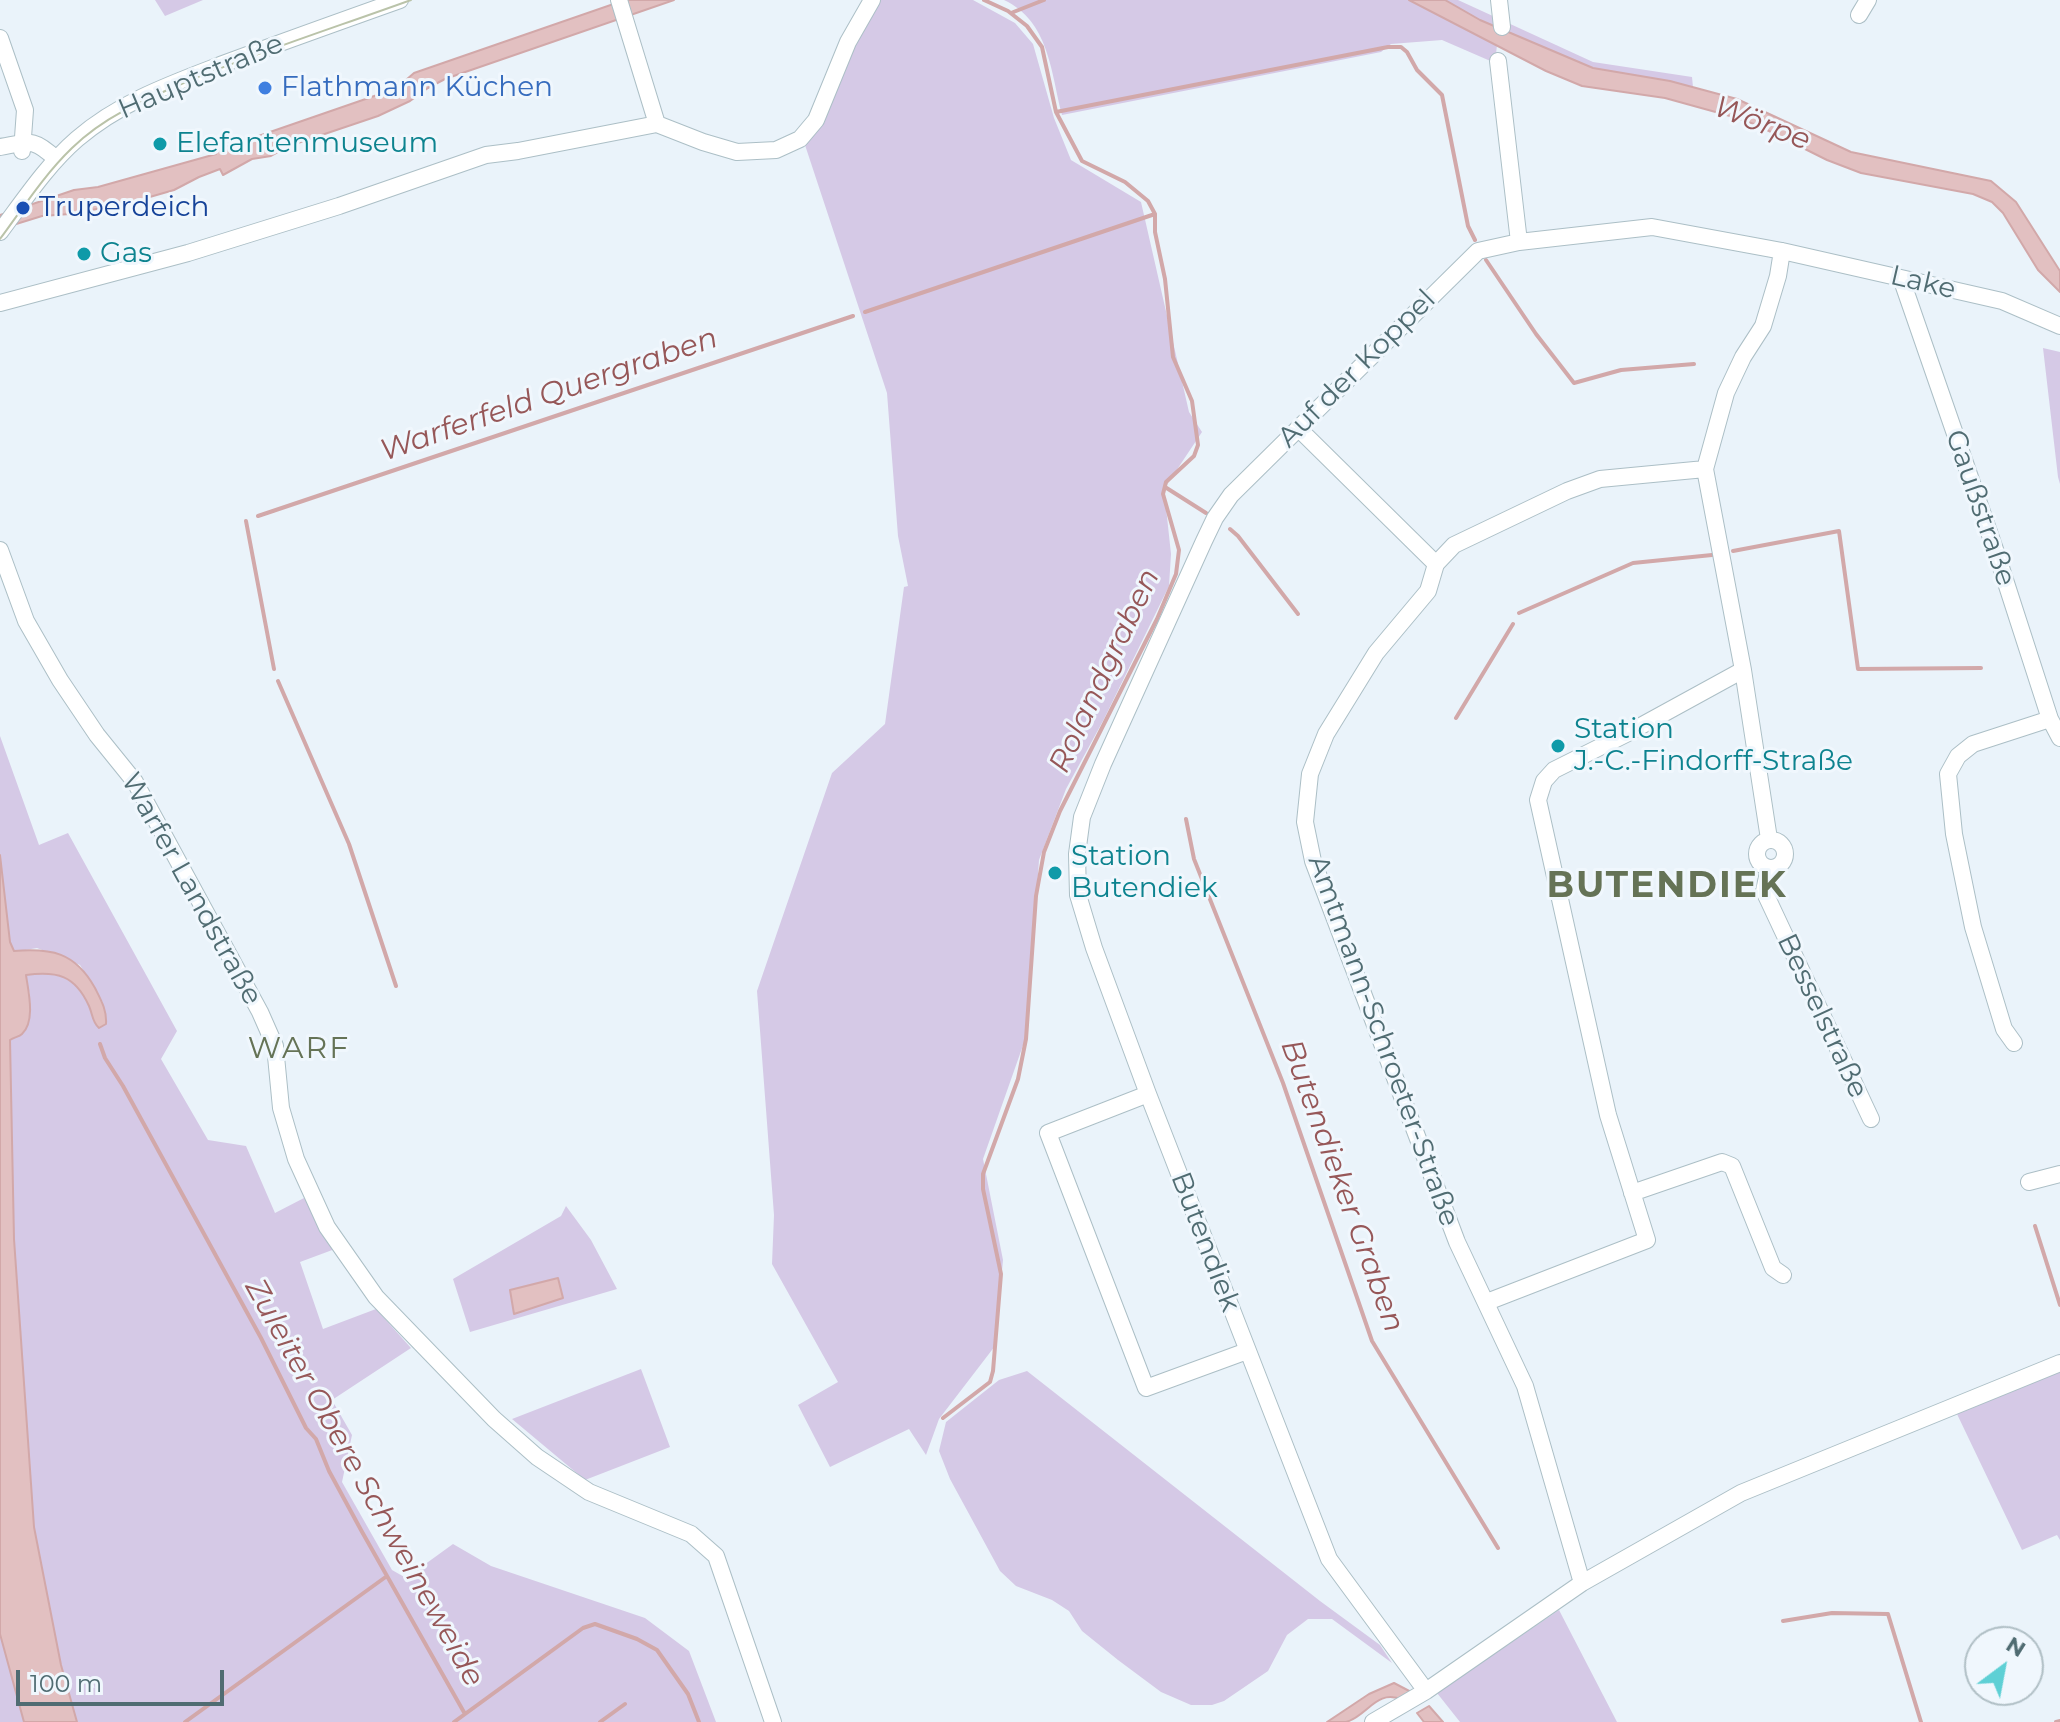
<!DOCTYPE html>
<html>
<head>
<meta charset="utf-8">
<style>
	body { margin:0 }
	#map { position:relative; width:2060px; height:1722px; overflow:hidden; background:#eaf3fa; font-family:Montserrat,sans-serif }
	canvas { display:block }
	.north { position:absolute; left:1964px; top:1626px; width:80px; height:80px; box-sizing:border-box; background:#f0f7fd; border:2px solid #b0bfc5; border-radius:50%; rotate:32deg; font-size:22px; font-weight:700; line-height:32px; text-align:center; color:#506c72 }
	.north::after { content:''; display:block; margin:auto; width:28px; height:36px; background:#5ed0d5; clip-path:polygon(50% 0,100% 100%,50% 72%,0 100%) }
	.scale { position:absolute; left:16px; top:1670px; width:208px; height:36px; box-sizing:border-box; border:4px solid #506c72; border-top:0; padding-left:10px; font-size:24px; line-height:28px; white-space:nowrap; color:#506c72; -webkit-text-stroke:6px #f0f7fd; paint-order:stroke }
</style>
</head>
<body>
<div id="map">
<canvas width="2060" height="1722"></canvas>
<div class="north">N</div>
<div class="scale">100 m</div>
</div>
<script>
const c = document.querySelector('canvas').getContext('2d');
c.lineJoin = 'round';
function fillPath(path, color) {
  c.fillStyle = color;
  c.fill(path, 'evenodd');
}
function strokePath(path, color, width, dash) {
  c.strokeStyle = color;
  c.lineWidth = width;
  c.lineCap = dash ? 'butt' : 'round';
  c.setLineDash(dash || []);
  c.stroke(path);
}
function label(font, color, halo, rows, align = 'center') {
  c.font = font + ' Montserrat,sans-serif';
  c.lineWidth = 6;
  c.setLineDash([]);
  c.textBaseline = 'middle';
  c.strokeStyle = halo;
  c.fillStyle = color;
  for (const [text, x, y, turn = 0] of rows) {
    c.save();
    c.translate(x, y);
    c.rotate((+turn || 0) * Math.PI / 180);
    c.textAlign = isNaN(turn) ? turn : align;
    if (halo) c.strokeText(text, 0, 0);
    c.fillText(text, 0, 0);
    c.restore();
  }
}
const green = new Path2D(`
	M155 0H203L165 16Z
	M881 0H973L1015 23 1033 44 1054 118 1071 160 1141 202 1189 412 1202 432 1164 489 1171 554 1169 586 1104 719 1066 789 1039 860 1027 1034 983 1159 1003 1260 995 1346 939 1419 926 1455 909 1429 830 1467 798 1405 838 1382 772 1264 774 1215 757 991 832 773 885 724 904 587 908 586 898 536 887 393 805 145 862 29Z
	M1004 0H1409L1497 45 1495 63 1442 40 1391 44 1381 52 1062 115C1051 72 1049 21 1004 0Z
	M1445 0H1458L1593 62 1692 77 1693 87 1593 68 1480 20Z
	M2043 348 2060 352V484L2058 477Z
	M0 736 39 845 68 833 177 1031 161 1059 208 1140 246 1146 275 1213 304 1198 335 1249 300 1262 323 1329 376 1309 411 1348 332 1400 352 1435 342 1482 392 1570 406 1578 453 1544 491 1566 645 1618 689 1651 716 1722H77L61 1665 34 1527 24 1403 14 1239 10 1039 30 995 25 975C62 970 78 978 92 1013L103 1003 80 965 37 948 14 952 10 942 0 855Z
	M566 1206 591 1240 617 1289 470 1332 453 1279 561 1216Z
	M641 1369 670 1447 585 1480 512 1419Z
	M2060 1369V1540L2057 1535 2022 1550 1957 1414Z
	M1027 1371 1320 1601 1380 1645 1392 1663 1332 1619H1308L1287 1635 1268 1671 1224 1701 1212 1705H1191L1161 1692 1118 1660 1082 1631 1069 1611 1052 1600 1016 1586 1000 1571 950 1479 939 1451 946 1422 999 1380Z
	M1559 1610 1617 1722H1460L1437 1693Z
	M0 1634 24 1722H0Z`);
const water = new Path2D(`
	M625 0H674L445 79 428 88 410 101 378 116 289 146 271 156 252 159 223 175 220 169 199 177 174 190 129 203 70 214 42 216 0 229V215L74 190 98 187 216 154 215 151 383 93 399 86 414 73Z
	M1409 0H1445L1480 20 1593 68 1670 81 1737 99 1851 152 1991 181 2016 202 2060 271V292L2038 270 2003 213 1992 202 1973 194 1861 173 1827 160 1757 125 1730 116 1665 98 1582 86 1546 71Z
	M0 855 10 942 14 951C51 948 75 952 95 988 101 1000 107 1010 106 1024L99 1028C92 1022 93 1015 89 1006 75 975 57 971 26 975 28 990 36 1021 22 1034 19 1037 14 1037 10 1040L14 1239 34 1527 61 1665 77 1722H24L0 1634Z
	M558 1278 563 1298 514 1314 510 1290Z
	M1394 1683 1415 1694 1403 1700C1376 1688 1368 1716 1346 1722 1341 1722 1332 1722 1327 1722L1369 1694Z
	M1429 1706 1443 1722H1424L1417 1713Z`);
const stream = new Path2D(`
	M1011 13 1044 0
	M1056 112 1388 47H1401L1407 52 1417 70 1442 95 1468 226 1475 240
	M1486 260 1536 334 1574 383 1621 370 1694 364
	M865 312 1155 214
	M1165 487 1206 513
	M258 516 853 316
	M246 521 274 669
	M1230 529 1238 536 1298 614
	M1733 551 1839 531 1858 669 1981 668
	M1519 613 1633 563 1712 555
	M278 681 349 844 396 986
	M1456 718 1513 624
	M1186 819 1194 859 1283 1083 1372 1341 1498 1548
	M100 1044 105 1058 123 1086 261 1338 306 1428 316 1439 329 1471 361 1530 465 1714
	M2035 1226 2060 1305
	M943 1418 990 1382 993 1371 1001 1274 983 1189V1174L1018 1079 1026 1039 1036 896 1044 852 1060 811 1157 619 1176 574 1179 550 1163 494 1166 482 1194 456 1198 445 1192 401 1173 357 1165 279 1155 232V214L1148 201 1125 182 1082 161 1056 112 1042 47 1027 26 1008 11 984 0
	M1783 1621 1832 1613 1888 1614 1921 1722
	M185 1722 387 1576
	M454 1722 583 1628 595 1624 637 1639 657 1650 688 1694 699 1722
	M600 1722 625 1704
	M2056 1722 2060 1721`);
const minor = new Path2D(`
	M619 0 657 124
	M1499 0 1502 27
	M1859 15 1868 0
	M0 38 25 110 22 151
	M1498 61 1519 242
	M0 147C29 142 33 137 56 159
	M0 232C24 200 47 165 77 139 120 102 171 84 223 64 282 42 341 21 400 0
	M1901 278 1998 558 2050 719 2060 738
	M0 303 188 253 339 206 486 155 518 151 657 124 703 142 737 152 776 150 800 139 816 120 848 42 872 0
	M1298 428 1436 564 1428 591 1376 653 1326 734 1310 774 1305 822 1313 861 1457 1242 1525 1386 1582 1583
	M0 550 26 621 60 680 97 735 135 782 260 1012 275 1046 281 1108 296 1159 327 1227 376 1297 494 1419 537 1457 589 1492 691 1534 716 1556 773 1722
	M1436 564 1454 545 1567 491 1600 479 1705 469
	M1743 670 1769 839
	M1757 854a14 14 0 1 1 28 0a14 14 0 1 1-28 0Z
	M1769 868 1764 891 1871 1119
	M2014 1043 2004 1029 1973 927 1954 834 1948 774 1958 756 1973 744 2050 719
	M1148 1094 1048 1133 1146 1388 1247 1351
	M2029 1182 2060 1174
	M1632 1193 1722 1162 1732 1166 1773 1268 1783 1275
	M1487 1302 1647 1240 1608 1115 1538 800 1544 781 1554 770 1628 733 1743 670 1705 469 1726 393 1743 357 1763 326 1778 276 1782 251
	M1426 1691 1329 1559 1148 1094 1094 948 1078 895 1077 854 1082 817 1103 764 1204 541 1215 518 1231 495 1478 251 1519 242 1652 227 1782 251 2002 301 2060 326
	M1373 1722 1426 1691 1582 1583 1741 1493 2060 1363`);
const tram = new Path2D(`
	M0 239C23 208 44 175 72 148 107 114 149 98 193 79 265 50 339 26 411 0`);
const markers = [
	[265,88,8,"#3f7fe0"],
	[160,144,8,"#0f9aa8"],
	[23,208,8,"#1a4fb4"],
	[84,254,8,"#0f9aa8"],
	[1558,746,8,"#0f9aa8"],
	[1055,873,8,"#0f9aa8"]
];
const streetNames = [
	["Hauptstraße",201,77,-23],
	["Lake",1923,283,13],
	["Auf der Koppel",1357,369,-45],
	["Gaußstraße",1980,508,71],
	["Warfer Landstraße",191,889,61],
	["Besselstraße",1822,1016,65],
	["Amtmann-Schroeter-Straße",1383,1041,70],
	["Butendiek",1205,1242,69]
];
const shopNames = [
	["Flathmann Küchen",281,88]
];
const cultureNames = [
	["Elefantenmuseum",176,144],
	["Gas",100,254],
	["Station",1574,730],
	["J.-C.-Findorff-Straße",1574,762],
	["Station",1071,857],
	["Butendiek",1071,889]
];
const transitNames = [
	["Truperdeich",39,208]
];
const waterNames = [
	["Wörpe",1762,124,21],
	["Warferfeld Quergraben",549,395,-19],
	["Rolandgraben",1105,671,-65],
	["Butendieker Graben",1342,1186,70],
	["Zuleiter Obere Schweineweide",364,1483,61]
];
const neighbourhoodNames = [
	["WARF",299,1049]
];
const districtNames = [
	["BUTENDIEK",1667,886]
];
fillPath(green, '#d5c9e6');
fillPath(water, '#e2c0c1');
strokePath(water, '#d2a8a9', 2);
strokePath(stream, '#d2a8a9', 4);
strokePath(minor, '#acbfc6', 18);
strokePath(minor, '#fff', 16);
strokePath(tram, '#bac3a9', 2);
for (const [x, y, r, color] of markers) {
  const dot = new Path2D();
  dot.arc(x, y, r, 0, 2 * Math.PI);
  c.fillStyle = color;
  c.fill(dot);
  strokePath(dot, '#f0f7fd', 3);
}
label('28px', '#506c72', '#f0f7fd', streetNames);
label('28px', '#366cbe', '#f0f7fd', shopNames, 'left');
label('28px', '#0d838f', '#f0f7fd', cultureNames, 'left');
label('28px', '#164399', '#f0f7fd', transitNames, 'left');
label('italic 30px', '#965758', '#f0f7fd', waterNames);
c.letterSpacing = '2px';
label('30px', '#657356', '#f0f7fd', neighbourhoodNames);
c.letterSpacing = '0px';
c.letterSpacing = '2px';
label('bold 36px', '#657356', '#f0f7fd', districtNames);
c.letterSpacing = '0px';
</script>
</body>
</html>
